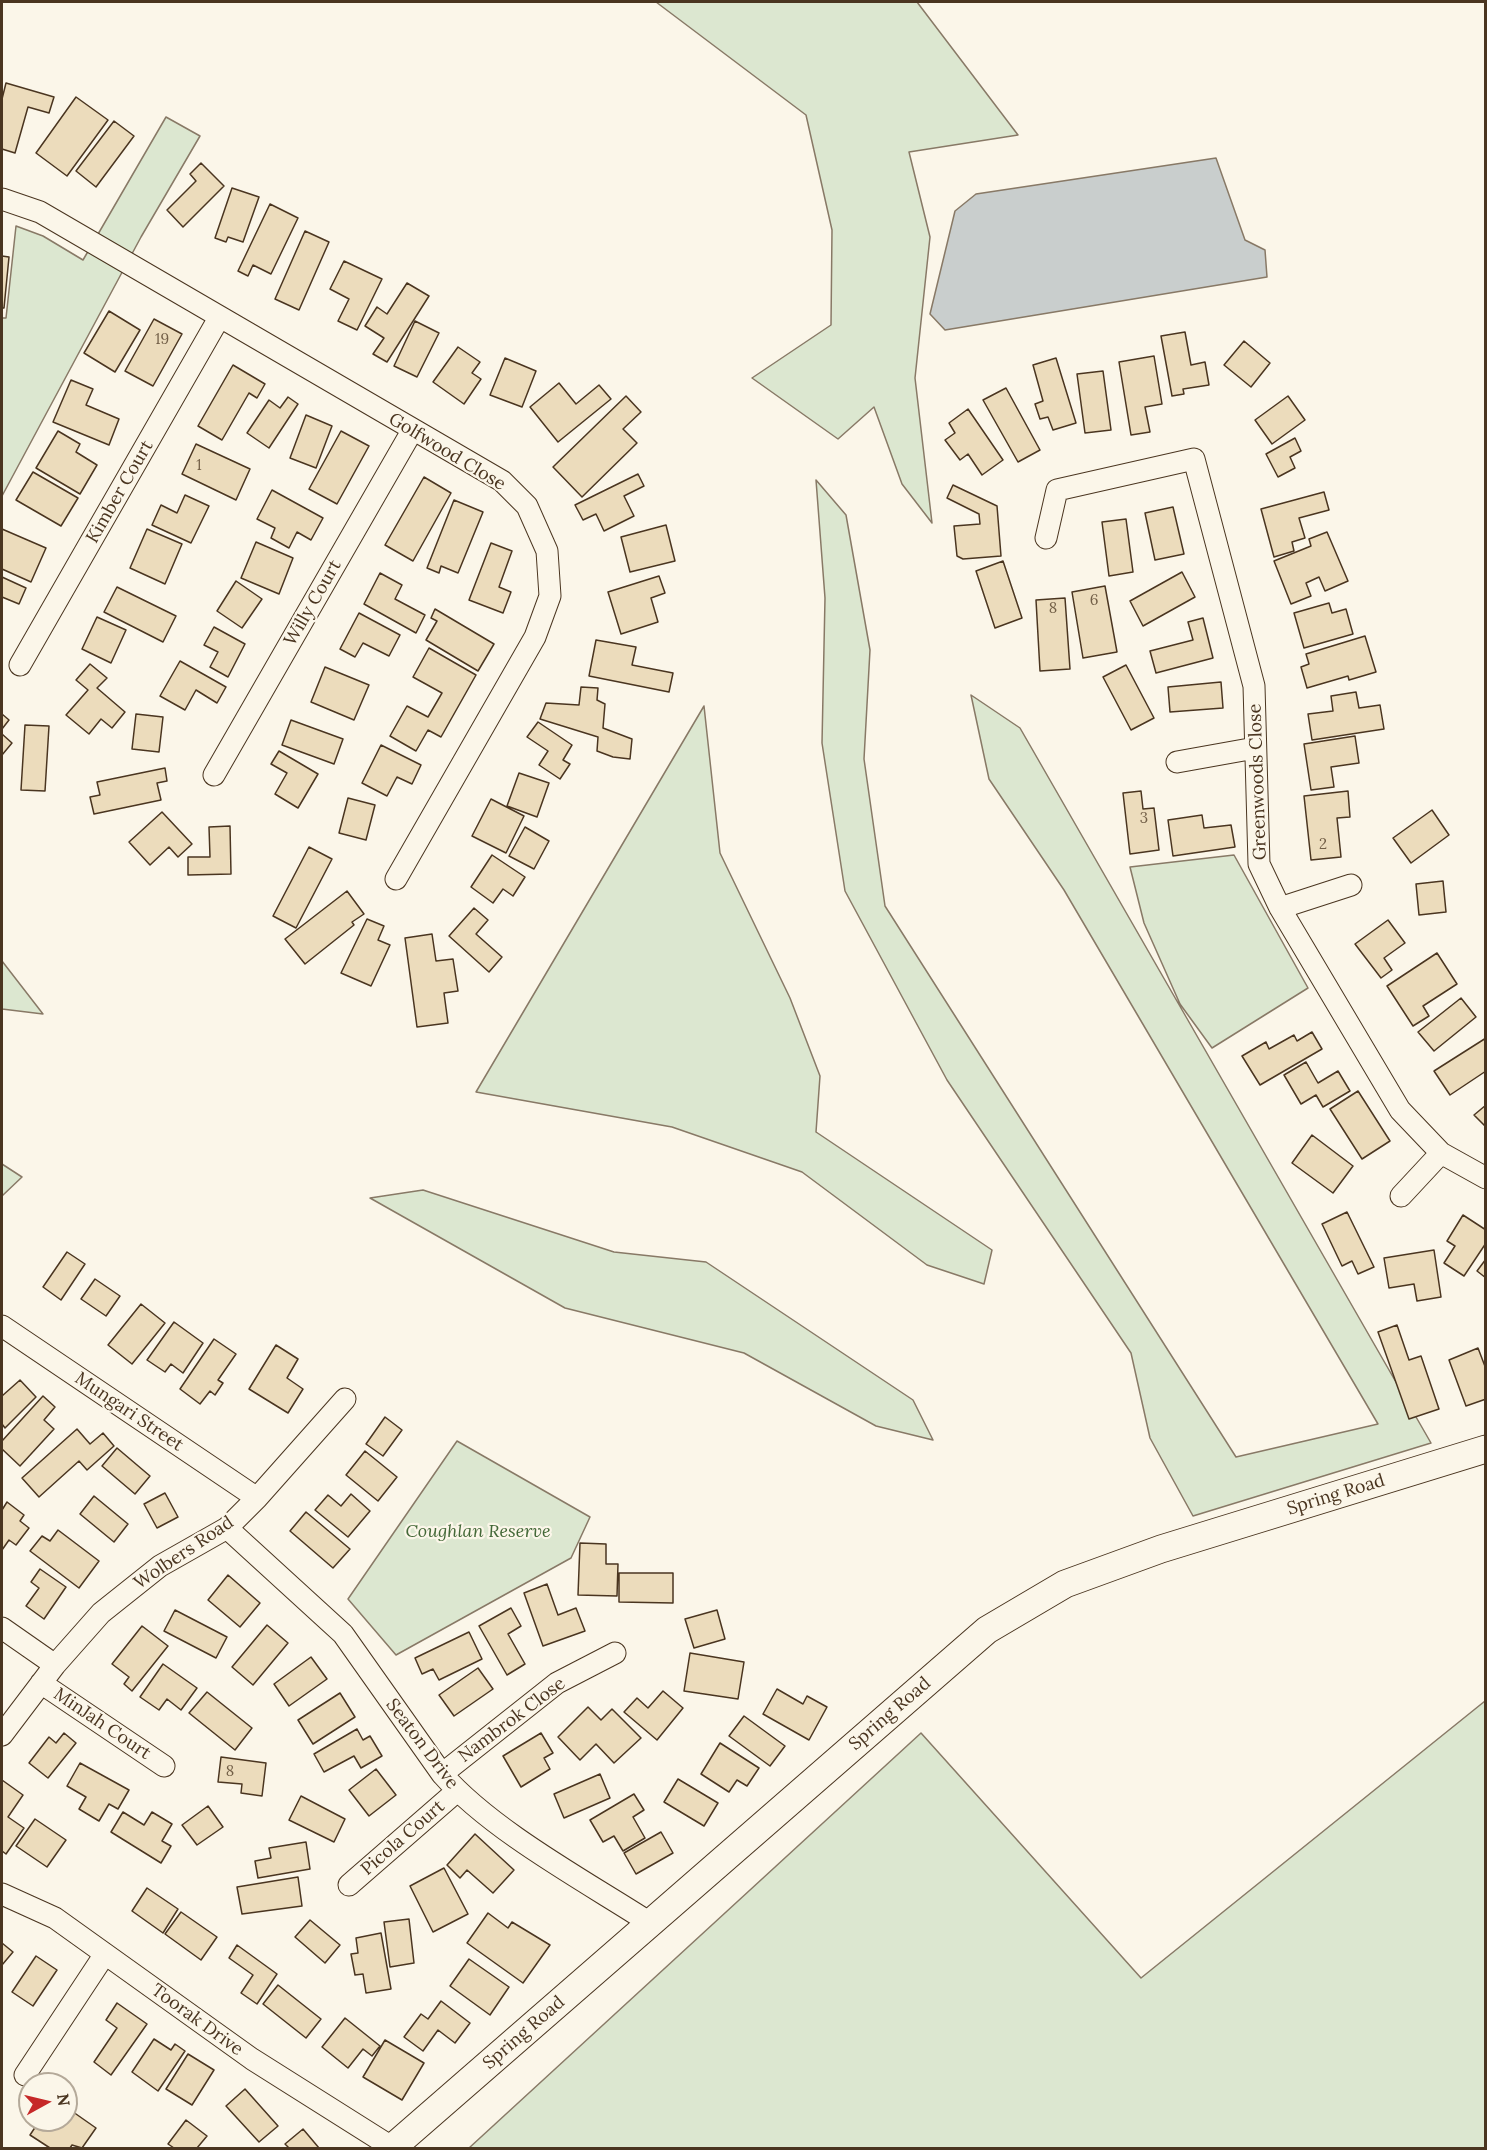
<!DOCTYPE html>
<html>
<head>
<meta charset="utf-8">
<style>
	body { margin:0 }
	#map { position:relative; width:1487px; height:2150px; overflow:hidden; background:#fbf6e9; font-family:Lora,serif }
	canvas { display:block }
	.frame { position:absolute; inset:0; border:3px solid #4a3520; pointer-events:none }
	.north { position:absolute; left:18px; top:2072px; width:60px; height:60px; box-sizing:border-box; background:#fbf6e9; border:2px solid #b4a999; border-radius:50%; rotate:82deg; font-size:16px; font-weight:700; line-height:24px; text-align:center; color:#4a3520 }
	.north::after { content:''; display:block; margin:auto; width:21px; height:27px; background:#c62828; clip-path:polygon(50% 0,100% 100%,50% 72%,0 100%) }
</style>
</head>
<body>
<div id="map">
<canvas width="1487" height="2150"></canvas>
<div class="frame"></div>
<div class="north">N</div>
</div>
<script>
const c = document.querySelector('canvas').getContext('2d');
c.lineJoin = 'round';
function fillPath(path, color) {
  c.fillStyle = color;
  c.fill(path, 'evenodd');
}
function strokePath(path, color, width, dash) {
  c.strokeStyle = color;
  c.lineWidth = width;
  c.lineCap = dash ? 'butt' : 'round';
  c.setLineDash(dash || []);
  c.stroke(path);
}
function label(font, color, halo, rows, align = 'center') {
  c.font = font + ' Lora,serif';
  c.lineWidth = 4.5;
  c.setLineDash([]);
  c.textBaseline = 'middle';
  c.strokeStyle = halo;
  c.fillStyle = color;
  for (const [text, x, y, turn = 0] of rows) {
    c.save();
    c.translate(x, y);
    c.rotate((+turn || 0) * Math.PI / 180);
    c.textAlign = isNaN(turn) ? turn : align;
    if (halo) c.strokeText(text, 0, 0);
    c.fillText(text, 0, 0);
    c.restore();
  }
}
const green = new Path2D(`
	M656 2H917L1018 135 909 152 930 237 915 378 932 523 902 484 874 407 838 439 752 378 831 325 832 230 806 115Z
	M166 117 200 136 141 237 2 496V318H6L16 226 43 236 83 260Z
	M816 480 846 515 870 650 864 759 885 906 1236 1457 1378 1424 1064 890 989 779 971 695 1020 728 1431 1443 1193 1516 1150 1438 1131 1353 947 1080 845 891 822 743 825 598Z
	M704 706 720 853 790 998 820 1076 816 1132 992 1250 984 1284 927 1265 802 1172 672 1127 476 1092Z
	M1234 855 1308 988 1212 1048 1180 1004 1144 923 1130 867Z
	M2 961 43 1014 2 1009Z
	M2 1164 22 1177 2 1196Z
	M423 1190 614 1252 706 1262 913 1400 933 1440 876 1426 744 1353 565 1308 370 1198Z
	M457 1441 590 1517 571 1558 396 1655 348 1599Z
	M1485 1701V2148H469L921 1733 1141 1978Z`);
const water = new Path2D(`
	M1216 158 1245 240 1265 250 1267 277 945 330 930 314 955 211 976 194Z`);
const building = new Path2D(`
	M6 83 54 97 49 113 28 107 15 153 2 149V99Z
	M76 97 108 120 67 176 36 153Z
	M114 121 134 136 96 187 76 171Z
	M201 163 224 186 183 227 167 210 196 181 190 174Z
	M232 188 259 197 243 242 228 237 226 242 215 238Z
	M270 204 298 218 271 274 253 265 248 276 238 271Z
	M305 231 329 242 299 310 275 299Z
	M2 256 9 257 4 308H2Z
	M344 261 382 279 357 330 338 321 349 299 330 289Z
	M407 283 429 296 387 362 373 354 384 338 365 326 377 307 387 314Z
	M109 311 140 330 115 372 84 353Z
	M154 319 182 334 153 386 125 371Z
	M415 321 439 333 417 377 394 366Z
	M1185 332 1191 365 1205 362 1209 385 1183 389 1184 394 1172 396 1161 336Z
	M1244 341 1270 363 1251 387 1224 365Z
	M458 347 480 362 472 373 481 379 464 404 433 382Z
	M1154 356 1162 404 1145 407 1150 432 1131 435 1119 362Z
	M505 358 536 371 522 407 490 395Z
	M1056 358 1076 423 1053 430 1048 417 1040 419 1035 404 1043 401 1033 365Z
	M233 365 265 384 257 398 249 393 222 440 198 426Z
	M1103 371 1111 430 1085 433 1077 374Z
	M71 380 93 389 86 405 119 419 109 445 53 422Z
	M559 383 576 404 599 385 611 399 558 442 530 407Z
	M1006 388 1040 450 1018 462 983 400Z
	M626 396 641 412 623 429 637 443 582 497 553 467Z
	M1288 396 1305 420 1272 444 1255 420Z
	M288 397 298 404 269 448 247 433 269 400 280 408Z
	M968 409 1003 460 982 475 968 454 960 460 945 440 955 433 949 423Z
	M306 415 332 426 316 468 290 458Z
	M58 431 80 444 76 452 97 465 80 494 36 468Z
	M341 431 369 446 337 504 309 489Z
	M1295 438 1301 451 1290 457 1295 468 1278 477 1266 454Z
	M196 444 250 469 236 500 182 474Z
	M33 472 78 498 61 526 16 500Z
	M638 474 644 486 624 496 634 516 604 531 596 514 583 520 575 505Z
	M424 477 451 493 413 561 385 545Z
	M953 485 997 506 1001 556 963 559 957 556 954 526 980 524 979 514 947 498Z
	M272 490 323 518 311 540 297 532 289 548 271 538 275 528 257 519Z
	M1324 492 1329 510 1299 518 1305 538 1292 542 1294 551 1274 557 1261 509Z
	M185 495 209 506 191 543 152 525 161 505 177 513Z
	M454 500 483 512 458 573 441 566 439 573 427 568Z
	M1173 507 1184 554 1155 560 1145 513Z
	M1126 519 1133 572 1109 576 1102 522Z
	M666 525 675 561 630 572 621 537Z
	M2 529 46 548 31 582 2 569Z
	M147 529 182 544 165 584 130 568Z
	M1327 532 1348 581 1325 591 1319 577 1306 583 1311 596 1291 604 1274 561 1311 546 1309 539Z
	M256 542 293 558 279 594 241 578Z
	M491 543 512 551 499 587 511 592 503 613 469 600Z
	M1003 561 1022 618 995 628 976 571Z
	M1182 572 1195 597 1143 626 1130 601Z
	M380 573 402 585 395 599 425 615 416 633 364 604Z
	M659 576 665 593 651 598 658 622 621 634 608 592Z
	M2 577 26 588 19 604 2 597Z
	M236 581 262 599 242 628 217 611Z
	M1105 586 1117 652 1083 658 1072 592Z
	M117 587 176 616 163 642 104 612Z
	M1065 598 1070 669 1040 671 1036 600Z
	M1329 603 1332 613 1346 609 1353 634 1304 648 1294 613Z
	M435 609 494 644 478 671 426 640 437 621 431 618Z
	M359 613 400 635 389 656 363 643 355 657 340 649Z
	M97 617 126 630 111 663 82 649Z
	M1203 618 1213 658 1156 673 1150 651 1193 640 1188 622Z
	M214 627 245 644 228 677 210 667 218 652 204 645Z
	M1365 636 1376 672 1349 680 1348 676 1307 688 1301 667 1309 664 1306 654Z
	M596 640 636 647 632 665 673 673 669 692 589 676Z
	M429 648 476 675 441 737 428 730 416 751 390 736 407 706 428 717 442 693 413 677Z
	M180 661 226 687 217 703 196 690 185 710 160 696Z
	M90 664 107 678 97 688 125 712 112 728 101 719 89 734 66 715 88 690 76 680Z
	M1126 665 1154 718 1131 730 1103 677Z
	M325 667 369 685 354 720 311 702Z
	M1221 682 1223 708 1170 712 1168 687Z
	M581 687 598 688 597 700 605 704 603 728 632 739 630 759 613 757 597 751 598 737 540 719 546 703 579 705Z
	M1356 692 1359 708 1380 705 1384 729 1312 740 1308 714 1333 711 1331 696Z
	M2 714 9 720 2 729Z
	M136 714 163 717 159 752 132 749Z
	M291 720 343 739 334 764 282 745Z
	M538 722 572 745 563 760 570 764 560 779 539 765 548 751 527 737Z
	M25 725 49 726 45 791 21 790Z
	M2 734 12 743 2 755Z
	M1355 736 1359 763 1331 767 1334 787 1311 790 1304 744Z
	M381 745 421 765 412 784 397 777 387 796 362 783Z
	M279 751 318 774 298 808 275 794 287 773 271 764Z
	M165 768 167 781 157 783 161 800 94 814 90 797 100 795 97 782Z
	M519 773 549 783 537 817 507 806Z
	M1141 791 1143 809 1154 808 1159 850 1130 854 1123 793Z
	M1348 791 1350 817 1337 818 1341 857 1311 860 1304 796Z
	M348 798 375 805 366 840 339 833Z
	M491 799 524 816 506 853 472 836Z
	M1432 810 1449 835 1411 863 1393 838Z
	M162 812 192 844 178 857 169 847 150 865 129 842Z
	M1202 815 1204 828 1231 825 1235 847 1173 856 1168 820Z
	M230 826 231 874 188 875V857H210L209 827Z
	M525 827 549 841 534 869 509 856Z
	M309 847 332 859 296 928 273 916Z
	M492 855 525 877 513 896 503 889 493 903 471 887Z
	M1443 881 1446 912 1419 915 1416 884Z
	M347 891 364 914 352 922 354 925 305 964 285 939Z
	M474 908 488 920 476 934 502 957 489 972 449 936Z
	M367 919 384 926 378 940 390 945 371 986 341 973Z
	M1388 920 1405 943 1384 958 1392 970 1381 978 1355 944Z
	M432 934 436 961 453 959 458 991 444 993 448 1023 417 1027 405 938Z
	M1437 953 1457 984 1423 1006 1429 1016 1413 1026 1387 986Z
	M1461 998 1476 1017 1434 1051 1418 1032Z
	M1312 1032 1322 1049 1260 1085 1242 1056 1266 1042 1269 1049 1294 1035 1297 1041Z
	M1486 1038V1071L1450 1095 1434 1071Z
	M1306 1062 1318 1083 1338 1071 1350 1091 1323 1107 1316 1095 1301 1104 1284 1075Z
	M1358 1091 1390 1141 1362 1159 1330 1109Z
	M1486 1105V1127L1474 1115Z
	M1312 1135 1353 1166 1333 1193 1292 1163Z
	M1347 1212 1374 1267 1358 1274 1352 1261 1342 1266 1322 1224Z
	M1463 1215 1486 1230V1243L1464 1276 1444 1263 1455 1246 1447 1241Z
	M1434 1250 1441 1297 1417 1301 1414 1284 1389 1288 1384 1258Z
	M67 1252 85 1264 61 1300 43 1287Z
	M1486 1259V1278L1477 1271Z
	M95 1279 120 1296 106 1316 81 1299Z
	M141 1304 165 1323 132 1364 108 1345Z
	M174 1322 203 1343 183 1373 171 1364 165 1372 147 1360Z
	M1397 1325 1409 1360 1421 1356 1439 1409 1409 1419 1378 1332Z
	M214 1339 236 1354 218 1380 223 1383 215 1395 210 1391 200 1404 180 1389Z
	M276 1345 298 1359 287 1378 303 1389 288 1413 249 1389Z
	M1478 1348 1486 1369V1399L1466 1406 1449 1360Z
	M20 1380 36 1397 5 1428 2 1424V1396Z
	M43 1396 55 1407 44 1420 54 1429 20 1466 2 1449V1441Z
	M385 1417 402 1430 383 1456 366 1444Z
	M77 1429 90 1444 103 1433 114 1446 87 1470 79 1461 39 1497 22 1478Z
	M117 1448 150 1476 135 1494 102 1466Z
	M365 1451 397 1477 378 1501 346 1475Z
	M165 1493 178 1517 157 1528 144 1504Z
	M351 1494 370 1511 348 1537 315 1510 328 1495 341 1506Z
	M94 1496 128 1524 114 1542 80 1514Z
	M7 1502 24 1515 20 1521 29 1528 16 1545 9 1540 2 1550V1510Z
	M306 1512 350 1549 333 1568 290 1531Z
	M58 1530 99 1561 79 1588 30 1551 42 1536 50 1541Z
	M580 1543 606 1544V1564H618L617 1596 578 1595Z
	M40 1569 66 1587 44 1619 26 1606 39 1588 31 1582Z
	M619 1573H673V1603L619 1602Z
	M228 1575 260 1603 240 1627 208 1600Z
	M547 1584 558 1615 576 1608 585 1631 543 1646 524 1593Z
	M511 1608 521 1626 508 1634 525 1664 507 1675 479 1626Z
	M175 1610 227 1637 216 1658 164 1631Z
	M717 1610 725 1639 694 1648 685 1619Z
	M267 1625 288 1643 253 1685 232 1667Z
	M142 1626 168 1646 132 1691 124 1684 129 1677 112 1664Z
	M469 1632 482 1659 439 1680 433 1669 422 1674 415 1658Z
	M690 1653 744 1662 738 1699 684 1691Z
	M311 1657 327 1679 289 1706 274 1684Z
	M163 1664 197 1688 181 1710 167 1699 159 1710 140 1697Z
	M478 1668 493 1689 454 1716 439 1695Z
	M777 1689 803 1704 807 1696 827 1707 809 1740 763 1714Z
	M663 1691 683 1708 657 1740 624 1712 637 1698 648 1708Z
	M207 1692 252 1728 235 1750 189 1713Z
	M340 1693 355 1717 313 1744 298 1720Z
	M588 1707 601 1720 612 1709 641 1738 614 1763 596 1744 580 1760 558 1737Z
	M744 1716 785 1746 770 1766 729 1736Z
	M357 1729 363 1740 370 1736 382 1756 361 1768 354 1756 324 1772 314 1754Z
	M64 1733 76 1743 48 1778 29 1763 49 1737 56 1743Z
	M541 1733 553 1753 544 1758 550 1769 521 1787 503 1756Z
	M720 1743 759 1768 747 1786 737 1780 729 1792 701 1774Z
	M221 1757 266 1763 262 1796 241 1793 242 1784 218 1782Z
	M80 1763 129 1790 118 1809 109 1804 99 1821 79 1809 86 1797 67 1786Z
	M376 1769 396 1795 369 1816 349 1790Z
	M600 1774 610 1798 564 1818 554 1794Z
	M678 1779 718 1803 704 1826 664 1802Z
	M2 1780 23 1795 8 1817 24 1828 6 1854 2 1851Z
	M634 1794 644 1810 633 1817 645 1838 623 1851 614 1836 603 1842 590 1820Z
	M301 1796 345 1819 334 1842 289 1820Z
	M208 1806 223 1827 197 1845 182 1825Z
	M123 1812 144 1825 152 1812 172 1824 162 1841 171 1846 161 1863 111 1832Z
	M35 1819 66 1840 47 1867 16 1846Z
	M661 1832 673 1853 636 1874 624 1853Z
	M475 1834 514 1870 493 1893 467 1870 460 1878 447 1865Z
	M306 1842 310 1869 258 1878 255 1861 271 1858 269 1848Z
	M444 1868 468 1914 433 1932 410 1886Z
	M298 1877 302 1906 242 1914 237 1887Z
	M147 1888 178 1909 163 1933 132 1911Z
	M181 1912 217 1937 201 1960 165 1934Z
	M488 1913 508 1928 512 1922 550 1945 523 1983 467 1943Z
	M409 1919 414 1963 390 1967 384 1922Z
	M310 1920 340 1945 325 1963 295 1937Z
	M381 1933 391 1989 366 1993 363 1974 355 1975 351 1954 358 1953 356 1938Z
	M2 1943 13 1952 2 1965Z
	M237 1945 277 1974 257 2004 241 1993 253 1975 229 1958Z
	M36 1956 57 1970 33 2006 12 1992Z
	M469 1959 509 1987 490 2015 450 1986Z
	M278 1985 321 2019 306 2038 263 2004Z
	M441 2001 470 2023 455 2043 438 2030 423 2051 404 2037 421 2014 428 2019Z
	M117 2003 147 2024 111 2075 94 2062 117 2028 106 2020Z
	M345 2018 380 2046 372 2056 363 2049 348 2068 322 2047Z
	M154 2039 171 2050 175 2044 185 2051 158 2091 132 2072Z
	M385 2040 424 2063 402 2100 363 2077Z
	M188 2054 214 2070 192 2105 166 2089Z
	M245 2089 278 2126 259 2142 226 2106Z
	M66 2107 96 2128 82 2148 72 2145 70 2148H50L30 2135 40 2120 54 2126 57 2120H66Z
	M186 2120 207 2136 197 2148H174L168 2144Z
	M303 2129 319 2148H289L285 2144Z`);
const minor = new Path2D(`
	M2 199 40 212 502 481 527 506 547 551 550 596 535 637 396 879
	M1046 538 1057 490 1194 459 1254 686 1259 864 1280 908 1400 1110 1441 1153 1486 1178
	M20 665 219 318
	M1177 762 1255 748
	M214 775 412 431
	M1280 908 1351 885
	M1401 1196 1441 1153
	M2 1326 257 1498
	M227 1528 343 1634 442 1774C492 1831 585 1881 650 1923
	M2 1628 55 1665
	M41 1683 164 1766
	M2 1735 55 1665 101 1613 160 1566 227 1528 257 1498 345 1399
	M442 1774 557 1683 615 1653
	M349 1885 457 1791
	M2 1894 55 1918 252 2059 393 2148
	M25 2075 105 1954`);
const major = new Path2D(`
	M392 2148 987 1630 1065 1584 1161 1549 1486 1449`);
const numberNames = [
	["19",162,340],
	["1",199,466],
	["6",1094,601],
	["8",1053,609],
	["3",1144,819],
	["2",1323,845],
	["8",230,1772]
];
const streetNames = [
	["Golfwood Close",447,452,31],
	["Kimber Court",120,492,-60],
	["Willy Court",313,603,-60],
	["Greenwoods Close",1258,782,-92],
	["Mungari Street",129,1412,34],
	["Spring Road",1336,1495,-17],
	["Wolbers Road",184,1553,-34],
	["Spring Road",890,1714,-41],
	["Nambrok Close",512,1720,-37],
	["MinJah Court",102,1724,34],
	["Seaton Drive",422,1744,53],
	["Picola Court",403,1838,-41],
	["Toorak Drive",197,2020,36],
	["Spring Road",524,2033,-41]
];
const parkNames = [
	["Coughlan Reserve",478,1532]
];
fillPath(green, '#dce7d0');
strokePath(green, '#887966', 1.5);
fillPath(water, '#c9cecd');
strokePath(water, '#887966', 1.5);
fillPath(building, '#ecdcbc');
strokePath(building, '#4a3520', 1.5);
strokePath(minor, '#4a3520', 23);
strokePath(major, '#4a3520', 29);
strokePath(minor, '#fbf6e9', 21);
strokePath(major, '#fbf6e9', 27);
label('15px', '#725f47', null, numberNames);
label('18px', '#4a3520', '#fbf6e9', streetNames);
label('italic 18px', '#436837', '#fbf6e9', parkNames);
</script>
</body>
</html>
